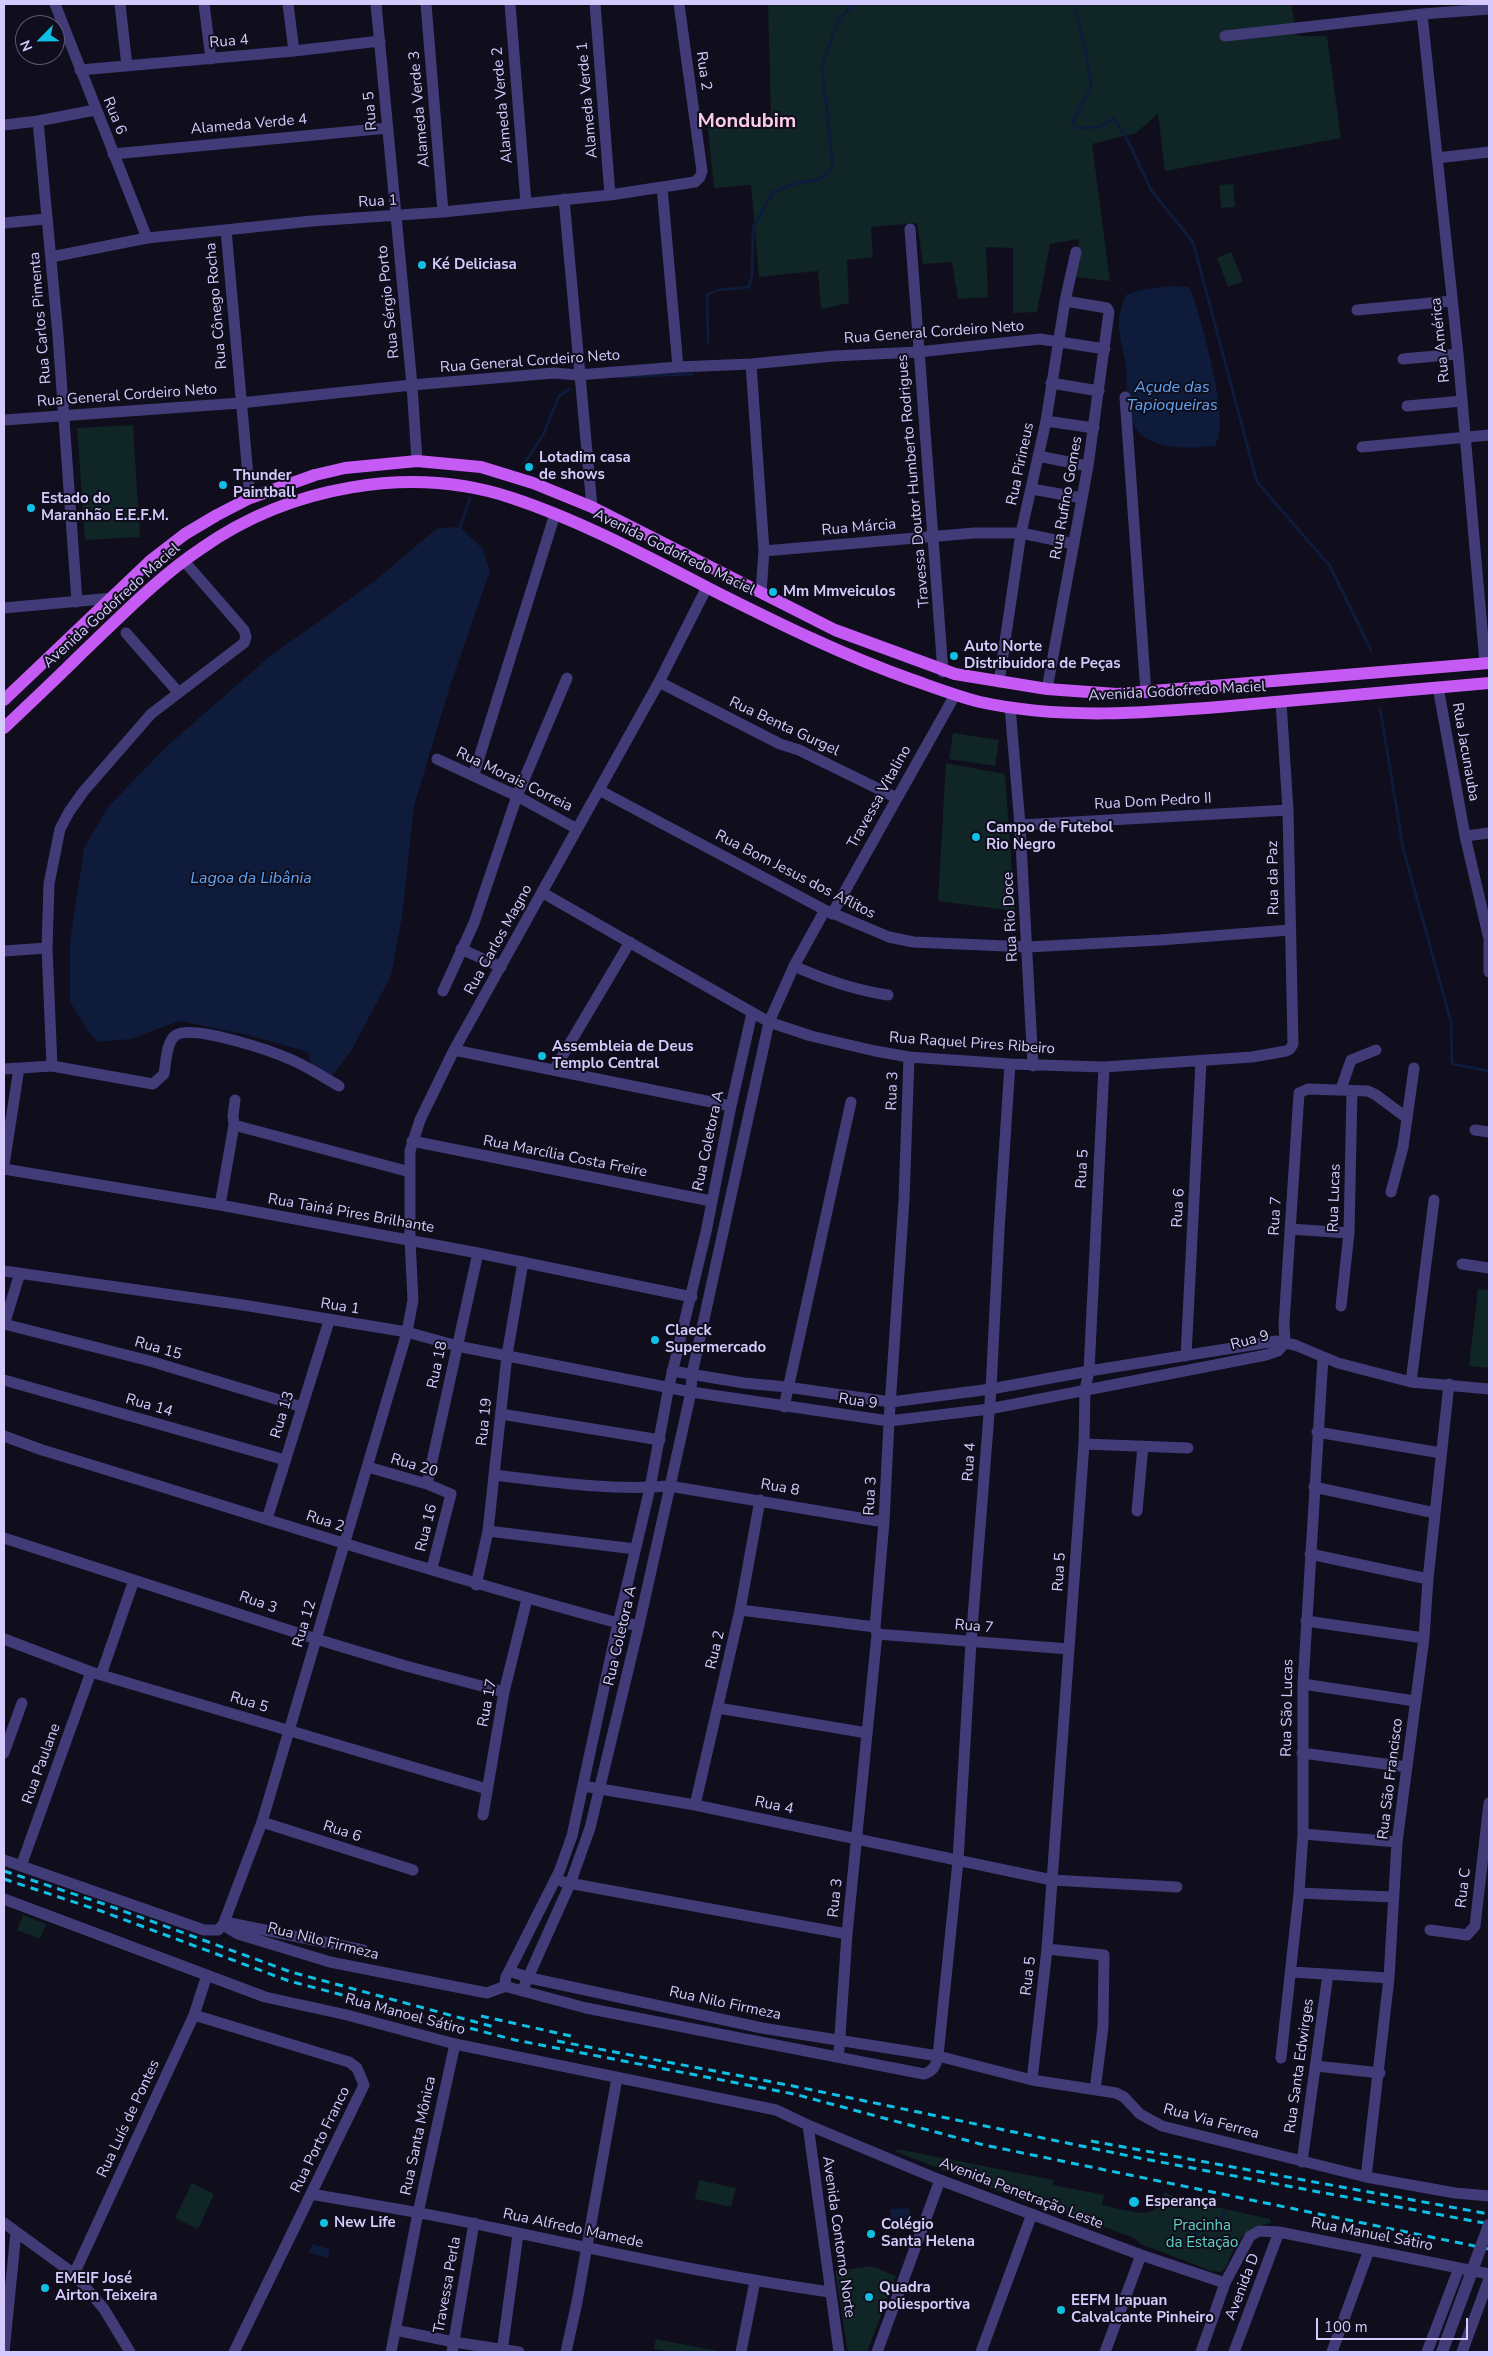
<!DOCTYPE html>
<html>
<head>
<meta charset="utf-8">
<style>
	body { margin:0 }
	#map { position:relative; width:1493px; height:2356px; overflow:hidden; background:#100d1c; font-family:"Nunito Sans",sans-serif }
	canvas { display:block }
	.frame { position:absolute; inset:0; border:5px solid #d4cbfc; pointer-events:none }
	.north { position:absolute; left:15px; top:15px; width:50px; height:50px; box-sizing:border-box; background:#100d1c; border:1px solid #5e5976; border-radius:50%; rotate:247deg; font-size:14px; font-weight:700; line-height:20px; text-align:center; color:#d4cbfc }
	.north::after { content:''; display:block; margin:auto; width:18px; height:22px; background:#0fc0e4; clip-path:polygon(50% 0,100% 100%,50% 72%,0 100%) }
	.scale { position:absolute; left:1316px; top:2318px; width:152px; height:22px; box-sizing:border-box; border:2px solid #d4cbfc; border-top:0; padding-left:6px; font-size:15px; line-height:18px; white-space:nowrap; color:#d4cbfc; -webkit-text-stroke:4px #100d1c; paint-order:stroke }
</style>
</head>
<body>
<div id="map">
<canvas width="1493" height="2356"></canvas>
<div class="frame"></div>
<div class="north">N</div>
<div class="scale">100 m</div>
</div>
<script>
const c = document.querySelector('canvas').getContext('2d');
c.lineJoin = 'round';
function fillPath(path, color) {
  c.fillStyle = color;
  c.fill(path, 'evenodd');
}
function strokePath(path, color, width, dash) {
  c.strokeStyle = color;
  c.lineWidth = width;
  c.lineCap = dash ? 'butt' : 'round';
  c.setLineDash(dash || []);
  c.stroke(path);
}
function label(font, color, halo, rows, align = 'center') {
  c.font = font + ' "Nunito Sans",sans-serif';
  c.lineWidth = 4;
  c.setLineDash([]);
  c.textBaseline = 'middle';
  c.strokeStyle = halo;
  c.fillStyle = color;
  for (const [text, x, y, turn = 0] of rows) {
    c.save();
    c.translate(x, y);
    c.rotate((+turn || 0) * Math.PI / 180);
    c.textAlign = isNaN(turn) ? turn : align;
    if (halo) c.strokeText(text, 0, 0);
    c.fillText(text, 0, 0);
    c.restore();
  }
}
const green = new Path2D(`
	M768 4H1291L1297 36H1327L1341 138 1165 171 1158 114 1136 133 1092 144 1110 281 1075 277 1079 239 1050 244 1037 312 1013 313V248L986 247 988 297 958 299 952 262 923 264 917 223 871 227 873 257 847 260 849 303 821 309 818 271 759 277 751 185 714 188 707 119 771 114Z
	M1233 184 1235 207 1221 208 1219 185Z
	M1231 252 1243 281 1228 287 1217 258Z
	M133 425 140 537 85 540 77 428Z
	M953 733 999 740 995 766 949 759Z
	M946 763 1005 774 1015 911 938 901Z
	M1478 1289 1489 1290V1368L1469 1366Z
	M23 1915 46 1924 40 1939 17 1930Z
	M897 2149 1054 2180 1053 2185 1104 2195 1102 2205C1127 2209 1158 2226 1164 2192L1177 2198 1270 2219 1271 2223C1251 2225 1238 2237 1231 2255 1228 2262 1227 2268 1221 2272L1211 2271 1141 2244 1134 2238 1066 2213 1061 2215 896 2152Z
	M699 2180 736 2188 731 2207 695 2199Z
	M192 2183 214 2194 198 2229 175 2218Z
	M872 2266 896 2276 867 2352H848L835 2271Z
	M656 2339 723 2352H672L654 2349Z`);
const water = new Path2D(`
	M1169 286 1189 287 1195 301C1203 332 1231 420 1215 446 1182 449 1134 452 1128 408 1126 394 1127 380 1126 366 1124 352 1118 335 1119 321 1119 312 1123 303 1126 295L1140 290Z
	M460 527 483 549 490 571 451 683 414 806 402 917 391 976 351 1051 330 1078 312 1068 308 1052 248 1035 179 1021 131 1039 98 1042 88 1031 70 1002V941L84 848 108 807 167 746 269 657 376 580 437 528Z
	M910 2208 911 2223 892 2225 890 2209Z
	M312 2244 330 2249 328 2258 309 2253Z`);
const stream = new Path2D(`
	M1074 4 1085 47 1091 87 1072 123 1077 128C1092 128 1103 128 1114 118L1128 141 1151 190 1193 242 1257 482 1330 566 1371 650
	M708 342 707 295 718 290 749 287 752 275 753 228 773 192 797 183 818 180 833 168 822 67 838 20 854 4
	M619 377 692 374
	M524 464 543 435 559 396 569 389
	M460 527 470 498
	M1380 708 1403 848 1451 1022 1452 1064 1489 1071
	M1188 2237 1218 2223 1225 2212`);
const minor = new Path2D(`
	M55 4 147 238
	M120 4 127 66
	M204 4 211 59
	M288 4 294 51
	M376 4 412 385 417 461
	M426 4 443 212
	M510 4 526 203
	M595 4 610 195
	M1422 14 1458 354 1485 663
	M1225 36 1422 14 1489 9
	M80 70 294 51 380 41
	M38 121 58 335 77 602
	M4 125 38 121 95 110
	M113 154 388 128
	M1437 158 1489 152
	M662 187 678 367
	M564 199 592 507
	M4 223 46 219
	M910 229 943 672
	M226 230 250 498
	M51 257 147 238 312 221 443 212 610 195 695 182 700 177 702 171 679 4
	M1357 310 1452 301
	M1403 359 1458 354
	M751 364 764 551 761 593
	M1051 383 1099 391
	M1125 397 1146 693
	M1407 406 1462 401
	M4 420 240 403 412 385 554 373 578 375 678 367 751 364 834 356 918 352 1040 339 1105 349
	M1046 421 1094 428
	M1362 447 1489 435
	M1038 456 1088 466
	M1032 489 1082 498
	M764 551 974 533H1021L1074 544
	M4 608 113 598
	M126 633 178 692
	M659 682 780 744 799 750 897 798
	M999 682 1021 533 1046 421 1065 301 1076 252
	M1438 687 1465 836 1489 939
	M1047 689 1088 466 1109 312 1107 308 1065 301
	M1010 707 1020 825 1033 1066
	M437 759 517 796 577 829
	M474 774 555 514
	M599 790 825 910 889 937 913 942 1028 947 1160 940 1290 930
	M1020 825 1288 810
	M1465 836 1489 833
	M543 893 769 1022 811 1036 875 1051 909 1057 1010 1064 1104 1067 1252 1057 1286 1051 1290 1049 1293 1044 1288 810 1281 702
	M832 914 955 695
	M1489 941V972
	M461 949 501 967
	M4 951 47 948
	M794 966C825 980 854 990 888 995
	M443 991 474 923 517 796 567 678
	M752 1013 731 1106 706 1232 669 1386 650 1488 618 1623 572 1836 559 1872 506 1977 505 1983 508 1987 586 2008 924 2074C933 2071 936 2066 938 2056L958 1861 971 1642 991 1389 999 1231 1010 1064
	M454 1050 731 1106
	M52 1066 47 948 49 884 60 829 69 812 83 792 151 714 244 643 246 637 244 630 184 561
	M4 1069 52 1066 153 1084 164 1074C166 1063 166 1041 176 1035 193 1024 272 1051 292 1060 308 1067 323 1077 339 1086
	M554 1070 630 942
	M1341 1089 1351 1060 1376 1050
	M234 1125 410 1172
	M1475 1130 1489 1132
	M412 1141 711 1201
	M4 1165 19 1068
	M4 1169 220 1205 478 1253 692 1297
	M1391 1192 1403 1147 1414 1068
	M220 1205 234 1125 233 1116 235 1100
	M1290 1229 1349 1233
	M1462 1264 1489 1268
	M4 1271 243 1305 407 1332 457 1346 691 1392 889 1421 989 1409 1266 1355 1278 1351 1285 1343
	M1341 1306 1349 1233 1352 1091
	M4 1324 150 1361 302 1407
	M4 1325 20 1273
	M1285 1343 1284 1324 1299 1093 1308 1089 1368 1091 1376 1095 1407 1118
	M1186 1356 1201 1061
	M672 1371 744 1383 787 1387 891 1402 991 1389 1089 1371 1276 1341 1295 1345 1338 1363 1411 1382 1489 1389
	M4 1380 285 1460
	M1411 1382 1434 1200
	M784 1407 851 1102
	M501 1414 660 1440
	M1317 1432 1441 1453
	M4 1436 42 1450C234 1508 424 1571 618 1623L639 1625
	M1084 1444 1188 1448
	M368 1467 427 1484 451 1494 432 1568
	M494 1475C552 1482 611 1491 669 1486L884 1522
	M427 1484 478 1253
	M1314 1487 1435 1513
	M1137 1511 1143 1446
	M267 1519 329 1321
	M488 1531 635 1549
	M4 1538 316 1639 406 1666 504 1692
	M1310 1554 1428 1579
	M476 1585 488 1531 507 1355 523 1262
	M740 1610 875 1627
	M1306 1621 1424 1638
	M877 1634 1069 1649
	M4 1639 91 1672 487 1789
	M101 1675 134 1580
	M1303 1684 1415 1701
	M718 1708 867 1733
	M4 1753 22 1703
	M1302 1753 1407 1767
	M583 1786 695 1805 1052 1880 1177 1887
	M695 1805 740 1610 760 1500
	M483 1815 504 1692 527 1599
	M262 1822 413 1870
	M1303 1834 1397 1842
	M4 1860 204 1930H218L223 1925 262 1822 407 1332 413 1300 410 1240V1151L420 1120 454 1050 659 682 707 587
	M21 1866 91 1672
	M563 1882 847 1934
	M1299 1893 1393 1897
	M4 1899 265 1997 347 2015 455 2044 776 2110 808 2125 940 2180 1141 2255 1225 2283
	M225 1922 363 1950
	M223 1925 238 1934 330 1962 487 1993 506 1986
	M1430 1930 1467 1935 1475 1926 1489 1803
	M1047 1949 1104 1955 1103 2027 1095 2090
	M509 1971 530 1978 762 2028 938 2056 1032 2080 1116 2093 1124 2097 1140 2114 1162 2126 1366 2177 1455 2193 1489 2196
	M1292 1972 1389 1978
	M522 1991 570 1884 590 1828 639 1625 691 1392 692 1374 769 1022 794 966 825 910
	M194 2015 349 2062 357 2068 364 2085 234 2352
	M839 2050 847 1934 877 1634 875 1627 884 1522 889 1421 904 1200 909 1057
	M1281 2058 1299 1893 1303 1834V1684L1323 1357
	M1316 2066 1380 2073
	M1032 2080 1047 1949 1084 1444 1085 1390 1089 1371 1104 1067
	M808 2125 839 2352
	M1302 2162 1328 1974
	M1366 2177 1389 1978 1397 1842 1424 1638 1428 1579 1449 1384
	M311 2194C366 2204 421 2212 476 2224 593 2249 711 2275 830 2292
	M4 2223 74 2274 104 2309 130 2352
	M74 2274 194 2015 207 1975
	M395 2330 454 2342 519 2352
	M4 2352 16 2232
	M391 2352 418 2213 455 2044
	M452 2352 474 2223
	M502 2352 518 2234
	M566 2352 577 2302 617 2078
	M741 2352 755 2281
	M877 2352 940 2180
	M981 2352 1032 2214
	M1105 2352 1141 2255
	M1201 2352 1225 2283 1250 2236 1259 2231 1279 2232 1489 2274
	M1234 2352 1279 2232
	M1332 2352 1369 2250
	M1427 2352 1459 2268
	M1462 2352 1489 2279`);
const primary = new Path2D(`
	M4 700 150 561 185 534 217 515 250 498 315 475 345 468 417 461 481 467 533 483 592 507 835 630 955 674 1047 689 1117 694 1489 663
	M4 728C29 704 55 680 80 655 119 618 157 578 202 548 289 487 410 464 512 498 582 521 652 559 718 593 782 625 843 655 910 679 933 687 956 696 980 702 1062 720 1147 713 1230 706 1317 699 1403 690 1489 683`);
const rail = new Path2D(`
	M4 1871 104 1904 291 1972 494 2027
	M4 1879 101 1911 289 1981 515 2040 794 2094 984 2145 1489 2249
	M481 2016 571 2036
	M557 2041 793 2086 1139 2158 1489 2224
	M1091 2141 1489 2214`);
const tertiaryBridge = new Path2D(`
	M1442 2352 1489 2225`);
const markers = [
	[422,265,5,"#0fc0e4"],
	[529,467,5,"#0fc0e4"],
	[223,485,5,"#0fc0e4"],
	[31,508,5,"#0fc0e4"],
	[773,592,5,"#0fc0e4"],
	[954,656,5,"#0fc0e4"],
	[976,837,5,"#0fc0e4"],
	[542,1056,5,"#0fc0e4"],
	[655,1340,5,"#0fc0e4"],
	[1134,2202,6,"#0fc0e4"],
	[324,2223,5,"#0fc0e4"],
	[871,2234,5,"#0fc0e4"],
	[45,2288,5,"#0fc0e4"],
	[869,2297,5,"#0fc0e4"],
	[1061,2310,5,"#0fc0e4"]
];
const streetNames = [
	["Rua 4",229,42,-5],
	["Rua 2",703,71,82],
	["Alameda Verde 1",588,100,-95],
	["Alameda Verde 2",503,105,-95],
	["Alameda Verde 3",420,109,-95],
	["Rua 5",371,111,-95],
	["Rua 6",114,116,68],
	["Alameda Verde 4",249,125,-5],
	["Rua 1",378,202,-3],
	["Rua Sérgio Porto",389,302,-96],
	["Rua Cônego Rocha",217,306,-95],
	["Rua Carlos Pimenta",41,318,-95],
	["Rua General Cordeiro Neto",934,333,-4],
	["Rua América",1441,340,-96],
	["Rua General Cordeiro Neto",530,362,-4],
	["Rua General Cordeiro Neto",127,396,-4],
	["Rua Pirineus",1021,464,-78],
	["Travessa Doutor Humberto Rodrigues",914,481,-95],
	["Rua Rufino Gomes",1067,498,-80],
	["Rua Márcia",859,528,-5],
	["Avenida Godofredo Maciel",674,553,26],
	["Avenida Godofredo Maciel",112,606,-42],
	["Avenida Godofredo Maciel",1177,692,-3],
	["Rua Benta Gurgel",784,727,25],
	["Rua Jacunauba",1465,752,80],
	["Rua Morais Correia",514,780,26],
	["Travessa Vitalino",880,797,-61],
	["Rua Dom Pedro II",1153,802,-3],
	["Rua Bom Jesus dos Aflitos",795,875,27],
	["Rua da Paz",1274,878,-91],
	["Rua Rio Doce",1011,917,-93],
	["Rua Carlos Magno",499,940,-61],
	["Rua Raquel Pires Ribeiro",972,1044,4],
	["Rua 3",893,1091,-88],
	["Rua Coletora A",709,1141,-78],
	["Rua Marcília Costa Freire",565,1157,11],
	["Rua 5",1083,1169,-87],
	["Rua Lucas",1335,1198,-88],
	["Rua 6",1179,1208,-87],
	["Rua Tainá Pires Brilhante",351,1214,10],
	["Rua 7",1276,1216,-87],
	["Rua 1",340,1307,9],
	["Rua 9",1250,1341,-15],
	["Rua 15",158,1349,16],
	["Rua 18",438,1365,-78],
	["Rua 9",858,1402,8],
	["Rua 14",149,1406,16],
	["Rua 13",283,1415,-73],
	["Rua 19",485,1422,-84],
	["Rua 4",970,1462,-86],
	["Rua 20",414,1466,17],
	["Rua 8",780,1488,10],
	["Rua 3",871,1496,-87],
	["Rua 2",325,1522,18],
	["Rua 16",427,1528,-76],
	["Rua 5",1060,1572,-86],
	["Rua 3",258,1603,19],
	["Rua 12",305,1624,-73],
	["Rua 7",974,1627,5],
	["Rua Coletora A",621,1636,-77],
	["Rua 2",716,1650,-77],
	["Rua 5",249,1703,17],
	["Rua 17",488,1703,-79],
	["Rua São Lucas",1288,1708,-89],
	["Rua Paulane",42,1764,-70],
	["Rua São Francisco",1391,1779,-83],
	["Rua 4",774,1806,12],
	["Rua 6",342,1832,18],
	["Rua C",1464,1888,-83],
	["Rua 3",836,1898,-84],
	["Rua Nilo Firmeza",323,1942,14],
	["Rua 5",1029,1976,-83],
	["Rua Nilo Firmeza",725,2004,12],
	["Rua Manoel Sátiro",405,2015,15],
	["Rua Santa Edwirges",1300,2066,-82],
	["Rua Luís de Pontes",129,2119,-65],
	["Rua Via Ferrea",1211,2122,15],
	["Rua Santa Mônica",419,2136,-78],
	["Rua Porto Franco",321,2140,-64],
	["Avenida Penetração Leste",1021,2194,21],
	["Rua Alfredo Mamede",573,2229,12],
	["Rua Manuel Sátiro",1372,2235,11],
	["Avenida Contorno Norte",838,2237,82],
	["Travessa Perla",448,2285,-80],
	["Avenida D",1243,2287,-69]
];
const poiNames = [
	["Ké Deliciasa",432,265],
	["Lotadim casa",539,458],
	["de shows",539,475],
	["Thunder",233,476],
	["Paintball",233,493],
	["Estado do",41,499],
	["Maranhão E.E.F.M.",41,516],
	["Mm Mmveiculos",783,592],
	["Auto Norte",964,647],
	["Distribuidora de Peças",964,664],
	["Campo de Futebol",986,828],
	["Rio Negro",986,845],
	["Assembleia de Deus",552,1047],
	["Templo Central",552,1064],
	["Claeck",665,1331],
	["Supermercado",665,1348],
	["Esperança",1145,2202],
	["New Life",334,2223],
	["Colégio",881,2225],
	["Santa Helena",881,2242],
	["EMEIF José",55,2279],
	["Airton Teixeira",55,2296],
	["Quadra",879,2288],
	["poliesportiva",879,2305],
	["EEFM Irapuan",1071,2301],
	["Calvalcante Pinheiro",1071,2318]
];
const parkNames = [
	["Pracinha",1202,2226],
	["da Estação",1202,2243]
];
const waterNames = [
	["Açude das",1172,388],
	["Tapioqueiras",1172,406],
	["Lagoa da Libânia",251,879]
];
const districtNames = [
	["Mondubim",747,122]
];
fillPath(green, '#102526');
fillPath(water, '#0e1b3a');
strokePath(stream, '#0e1b3a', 3);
strokePath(minor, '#413b78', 11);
strokePath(primary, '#c55af4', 12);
strokePath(rail, '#0fc0e4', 3, [8, 6]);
strokePath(tertiaryBridge, '#413b78', 12);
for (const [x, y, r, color] of markers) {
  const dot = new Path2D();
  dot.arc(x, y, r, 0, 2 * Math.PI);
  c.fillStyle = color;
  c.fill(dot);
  strokePath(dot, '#100d1c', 2);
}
label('15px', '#d4cbfc', '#100d1c', streetNames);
label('bold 15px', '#d4cbfc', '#100d1c', poiNames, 'left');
label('15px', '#5dd5c0', '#100d1c', parkNames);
label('italic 16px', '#60a6f4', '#100d1c', waterNames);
label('bold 20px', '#fccde8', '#100d1c', districtNames);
</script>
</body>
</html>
